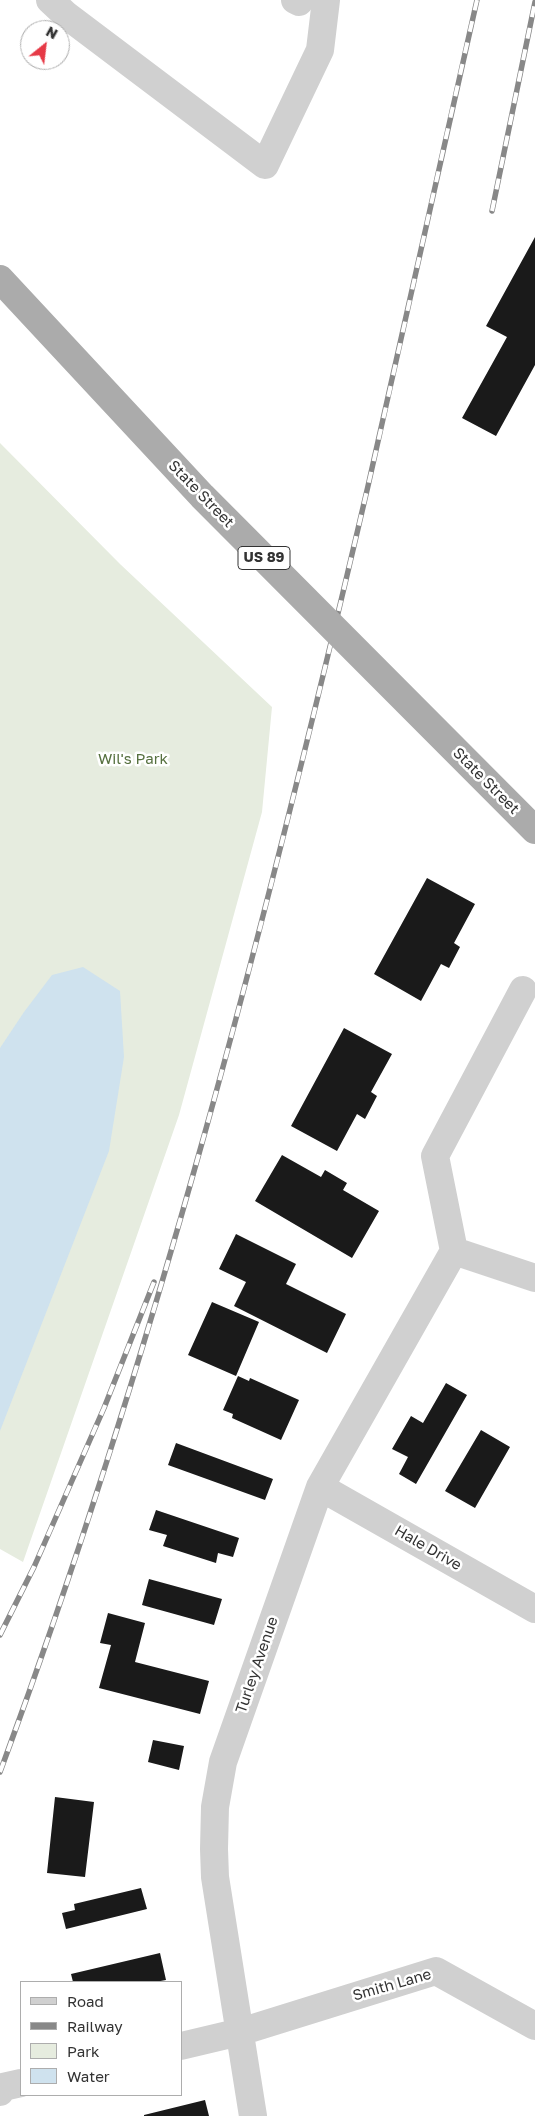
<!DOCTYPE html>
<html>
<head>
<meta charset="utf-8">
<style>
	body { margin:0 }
	#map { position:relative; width:535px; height:2116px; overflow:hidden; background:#fff; font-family:"Golos Text",sans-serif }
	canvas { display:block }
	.legend { position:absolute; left:20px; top:1981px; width:162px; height:115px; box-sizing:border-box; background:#fff; border:1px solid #adadad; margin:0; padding:6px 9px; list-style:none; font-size:15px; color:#333 }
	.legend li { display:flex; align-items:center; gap:10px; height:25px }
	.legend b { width:25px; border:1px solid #adadad }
	.north { position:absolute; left:20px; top:20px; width:50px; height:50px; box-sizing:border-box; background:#fff; border:1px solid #adadad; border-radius:50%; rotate:29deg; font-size:14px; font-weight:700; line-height:20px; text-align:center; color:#333 }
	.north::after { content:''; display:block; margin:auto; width:18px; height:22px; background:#e63946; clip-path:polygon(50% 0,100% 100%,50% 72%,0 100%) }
</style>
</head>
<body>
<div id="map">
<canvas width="535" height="2116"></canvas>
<ul class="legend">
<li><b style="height:6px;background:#d0d0d0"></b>Road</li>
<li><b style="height:6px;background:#888"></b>Railway</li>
<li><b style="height:14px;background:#e6ecdf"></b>Park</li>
<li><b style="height:14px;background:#cfe2ee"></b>Water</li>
</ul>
<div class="north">N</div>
</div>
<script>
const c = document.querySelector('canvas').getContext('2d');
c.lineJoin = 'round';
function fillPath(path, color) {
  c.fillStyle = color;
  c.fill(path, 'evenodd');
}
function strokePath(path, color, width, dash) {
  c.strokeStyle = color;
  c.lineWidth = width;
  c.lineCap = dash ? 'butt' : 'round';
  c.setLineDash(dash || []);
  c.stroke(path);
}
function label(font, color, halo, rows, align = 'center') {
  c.font = font + ' "Golos Text",sans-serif';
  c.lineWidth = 5;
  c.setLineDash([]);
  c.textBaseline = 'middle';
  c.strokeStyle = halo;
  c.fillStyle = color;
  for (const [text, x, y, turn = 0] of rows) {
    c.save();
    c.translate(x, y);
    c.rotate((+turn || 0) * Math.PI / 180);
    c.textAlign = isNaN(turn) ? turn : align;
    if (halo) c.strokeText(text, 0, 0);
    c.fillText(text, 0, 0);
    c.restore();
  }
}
const green = new Path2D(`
	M0 443 120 564 272 707 262 812 179 1115 23 1562 0 1549Z`);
const water = new Path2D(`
	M83 967 120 991 124 1057 109 1151 0 1431V1048L24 1012 52 975Z`);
const building = new Path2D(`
	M535 237V365L496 436 462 418 507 337 486 326Z
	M427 878 475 904 454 943 460 947 449 968 441 964 421 1001 374 974Z
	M344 1028 392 1054 371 1092 377 1096 365 1119 357 1114 337 1151 291 1126Z
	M282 1155 321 1177 325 1170 347 1183 343 1190 379 1211 352 1258 255 1201Z
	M236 1234 296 1264 286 1284 346 1314 327 1353 234 1306 246 1282 219 1269Z
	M212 1302 259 1322 236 1376 188 1355Z
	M238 1376 249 1381 250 1378 299 1400 281 1440 232 1418 233 1414 223 1410Z
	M446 1383 467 1395 416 1484 399 1474 408 1457 392 1449 411 1416 423 1423Z
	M481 1430 510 1447 475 1508 445 1491Z
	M176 1443 273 1479 265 1500 168 1465Z
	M156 1510 239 1538 233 1557 218 1553 216 1563 163 1546 167 1535 149 1530Z
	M149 1579 222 1599 214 1625 142 1605Z
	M108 1613 145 1623 135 1662 209 1681 200 1714 99 1688 111 1645 100 1643Z
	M153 1740 184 1746 179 1770 148 1762Z
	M55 1797 94 1802 85 1877 47 1873Z
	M141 1888 147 1909 66 1929 62 1913 75 1910 74 1904Z
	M160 1953 166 1980 155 1982H73L71 1974Z
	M205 2100 209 2116H144V2115Z`);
const minor = new Path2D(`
	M50 0 66 15 265 165 320 50 326 0
	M295 0 299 2 300 0
	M454 1251 435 1156 523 990
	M454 1251 535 1278
	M320 1487 535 1609
	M181 2046 240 2032 436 1971 535 2026
	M0 2092 3 2087 21 2083
	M253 2116 215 1877 214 1849 215 1807 223 1762 320 1487 454 1251`);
const rail = new Path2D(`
	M492 211 535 2
	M0 1635 34 1567 104 1408 154 1282
	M0 1772C155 1354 267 920 368 486 405 324 440 162 477 0`);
const majorBridge = new Path2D(`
	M0 279 202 496 535 830`);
const shields = [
	[264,558,52]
];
const shieldNames = [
	["US 89",264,558]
];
const streetNames = [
	["State Street",201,494,46],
	["State Street",486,781,45],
	["Hale Drive",428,1548,30],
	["Turley Avenue",257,1665,-71],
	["Smith Lane",392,1985,-16]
];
const parkNames = [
	["Wil's Park",133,759]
];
fillPath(green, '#e6ecdf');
fillPath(water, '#cfe2ee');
fillPath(building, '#1a1a1a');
strokePath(minor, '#d0d0d0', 28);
strokePath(rail, '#888', 5.5);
strokePath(rail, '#fff', 4, [11]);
strokePath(majorBridge, '#ababab', 28);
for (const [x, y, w] of shields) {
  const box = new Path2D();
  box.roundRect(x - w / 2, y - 11.5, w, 23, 4);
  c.fillStyle = '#fff';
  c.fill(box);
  strokePath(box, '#333', 1);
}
label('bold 14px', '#333', null, shieldNames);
label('15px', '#333', '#fff', streetNames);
label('15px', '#56703f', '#fff', parkNames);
</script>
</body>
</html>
